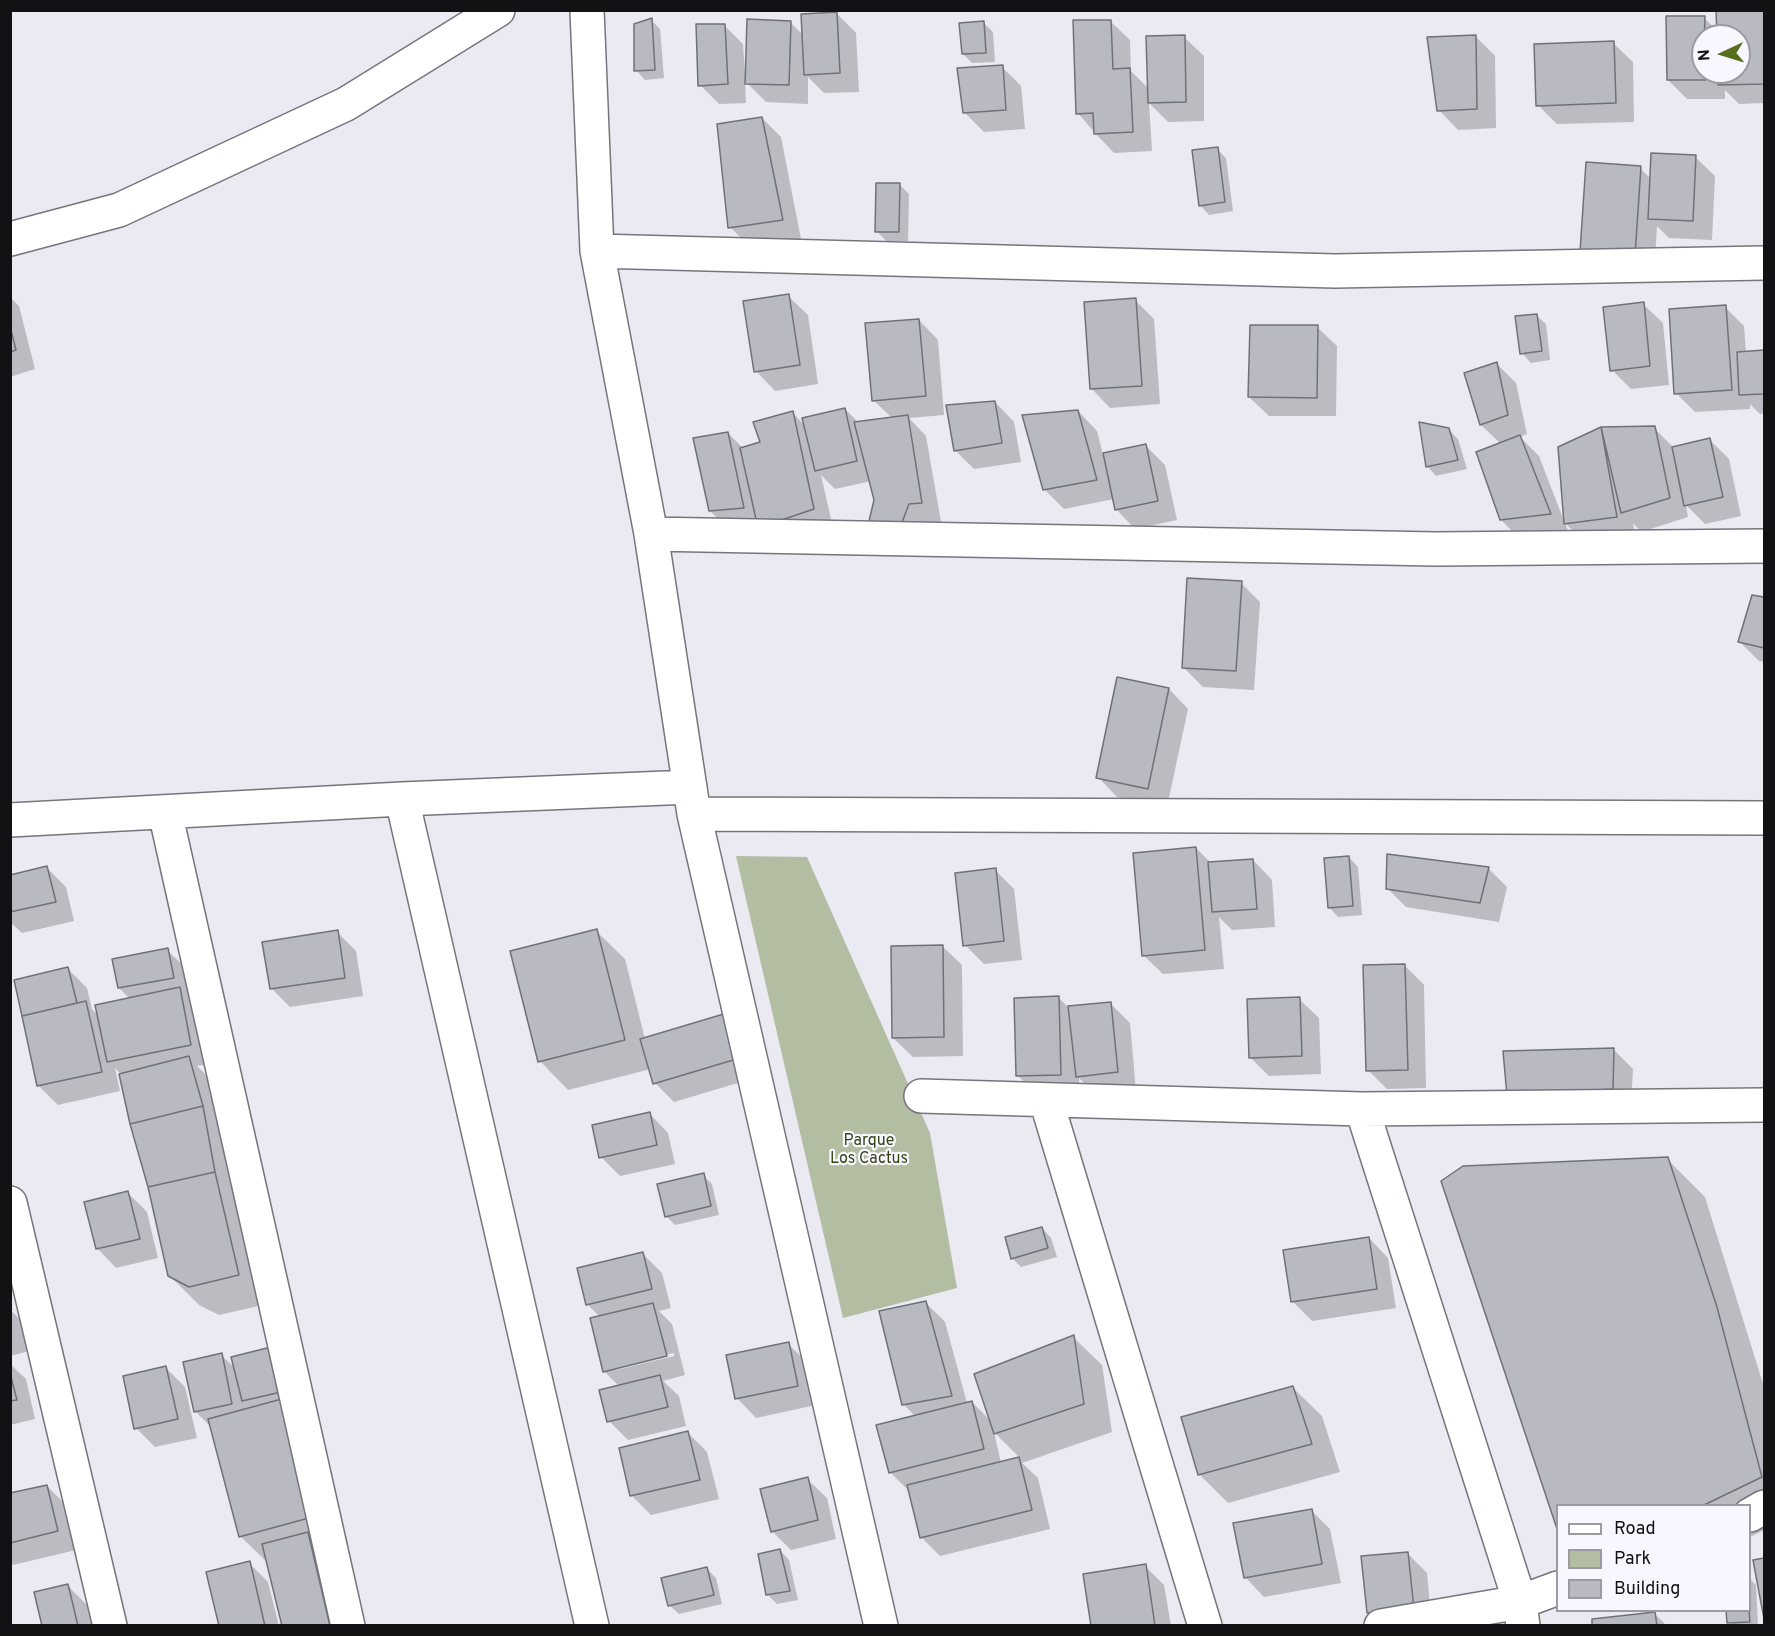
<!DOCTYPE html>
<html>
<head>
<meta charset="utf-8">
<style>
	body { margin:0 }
	#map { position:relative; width:1775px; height:1636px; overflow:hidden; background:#ebeaf3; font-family:Overpass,sans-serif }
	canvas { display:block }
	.frame { position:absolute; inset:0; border:12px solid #121215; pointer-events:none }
	.legend { position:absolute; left:1556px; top:1504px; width:195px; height:108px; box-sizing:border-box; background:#f8f7ff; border:2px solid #9c9ba1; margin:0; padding:8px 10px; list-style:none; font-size:18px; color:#121215 }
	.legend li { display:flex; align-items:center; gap:12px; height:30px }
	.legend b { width:30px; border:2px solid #9c9ba1 }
	.north { position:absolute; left:1691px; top:24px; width:60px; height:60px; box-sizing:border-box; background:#f8f7ff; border:2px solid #9c9ba1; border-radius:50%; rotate:266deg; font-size:16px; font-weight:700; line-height:24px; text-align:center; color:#121215 }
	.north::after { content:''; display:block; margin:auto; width:21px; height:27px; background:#576e1f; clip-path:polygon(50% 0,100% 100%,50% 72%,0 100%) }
</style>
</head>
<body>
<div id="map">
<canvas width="1775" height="1636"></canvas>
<div class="frame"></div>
<ul class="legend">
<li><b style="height:8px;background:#fff"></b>Road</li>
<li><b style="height:16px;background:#b2bda2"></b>Park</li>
<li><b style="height:16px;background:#b9b9c2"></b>Building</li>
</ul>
<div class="north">N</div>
</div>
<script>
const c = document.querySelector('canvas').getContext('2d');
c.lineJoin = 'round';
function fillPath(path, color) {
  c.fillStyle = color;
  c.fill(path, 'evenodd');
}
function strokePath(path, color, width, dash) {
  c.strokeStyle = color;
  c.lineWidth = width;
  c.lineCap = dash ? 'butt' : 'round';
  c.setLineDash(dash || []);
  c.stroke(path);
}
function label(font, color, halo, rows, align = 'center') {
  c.font = font + ' Overpass,sans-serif';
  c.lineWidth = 4.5;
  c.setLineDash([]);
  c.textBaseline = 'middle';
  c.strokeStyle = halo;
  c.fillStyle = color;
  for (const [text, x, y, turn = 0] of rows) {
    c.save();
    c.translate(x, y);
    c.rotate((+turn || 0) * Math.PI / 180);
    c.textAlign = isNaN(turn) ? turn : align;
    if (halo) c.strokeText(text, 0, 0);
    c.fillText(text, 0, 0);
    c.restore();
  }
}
const green = new Path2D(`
	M736 856 807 857 930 1133 957 1288 843 1318Z`);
const shadow = new Path2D(`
	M1718 10H1764V103L1739 104 1725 90V99H1687L1668 80 1704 18 1718 31ZM1703 36H1739V72H1703Z
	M837 14 856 33 859 92 824 93 808 77V104L766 102 745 81 746 103 719 104 700 85 724 25 743 44 745 74H747L790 22 803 35Z
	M651 20 660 29 664 78 645 80 636 70Z
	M1110 21 1130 40 1131 71 1149 89 1184 37 1204 56V121L1168 122 1149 103 1152 151 1114 153 1095 133 1078 113Z
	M984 23 993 32 995 62 972 63 963 54Z
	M1476 37 1495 56 1496 128 1458 130 1439 110Z
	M1613 43 1633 62 1634 122 1557 124 1538 105Z
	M1002 67 1021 86 1025 129 984 132 965 113Z
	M762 118 781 137 801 239 749 246 730 227Z
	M1217 149 1226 158 1233 211 1209 215 1200 205Z
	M1695 157 1715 176 1712 240 1669 238 1657 226 1654 275 1601 271 1640 168 1651 179Z
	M900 185 909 194 908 241H886L877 231Z
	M788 296 808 315 818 384 775 391 756 371Z
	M10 297 19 306 35 369 10 377Z
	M1135 300 1154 319 1160 404 1110 408 1091 388Z
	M1643 304 1663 323 1669 385 1631 389 1612 370Z
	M1725 307 1744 326 1746 353 1764 352V413L1760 414 1750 404V409L1695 412 1676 393Z
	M1536 315 1546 324 1550 360 1531 363 1522 353Z
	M919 320 938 340 944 415 909 418 926 436 941 522 928 523 921 543 890 540 871 520 876 500 871 481 835 489 821 475 833 528 730 530 710 511 728 433 743 448 762 443 792 412 805 426 845 409 859 423 892 418 873 400Z
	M1317 327 1337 346 1336 416H1269L1249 397Z
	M1497 364 1516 383 1527 434 1520 437 1539 456 1564 521 1560 448 1602 428H1654L1674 448 1710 440 1729 459 1741 516 1705 524 1686 505 1688 517 1641 532 1633 523 1635 536 1584 542 1565 523 1569 533 1520 539 1501 520V444L1481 425 1466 374Z
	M995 402 1014 422 1021 462 974 469 955 450Z
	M1078 411 1097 431 1103 455 1146 446 1165 465 1177 520 1135 529 1116 509 1114 499 1064 509 1044 489Z
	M1448 429 1458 439 1467 469 1436 476 1427 466Z
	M1241 583 1260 602 1254 690 1203 687 1183 667Z
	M1753 597 1764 599V662L1759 661 1740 642Z
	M1169 689 1188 709 1167 807 1117 797 1098 777Z
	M1196 848 1211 863 1253 860 1272 880 1275 927 1232 930 1219 917 1224 969 1163 974 1143 955Z
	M1349 857 1358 867 1362 915 1338 917 1329 907Z
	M47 868 66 887 74 921 22 933 10 922V876Z
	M1488 868 1507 887 1499 922 1406 907 1387 888Z
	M995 870 1014 889 1022 960 984 964 965 945Z
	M596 931 625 959 645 1039 726 1015 758 1077 674 1102 655 1083 651 1069 568 1090 540 1061Z
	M337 932 356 951 363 996 290 1007 271 988Z
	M942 946 962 965 963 1056 913 1057 893 1038Z
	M167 950 187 969 192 997 188 998 199 1008 210 1064 197 1066 208 1077 267 1304 219 1315 199 1305 170 1276 120 1073 115 1068 120 1091 58 1105 39 1086 16 981 68 969 87 988 92 1009 99 1017 130 999 119 988Z
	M1404 965 1424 985 1426 1088 1387 1089 1368 1070Z
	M1059 998 1068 1007 1110 1003 1130 1023 1136 1091 1097 1095 1079 1078 1080 1094H1037L1017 1075Z
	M1299 999 1319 1018 1321 1074 1269 1076 1250 1057Z
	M1614 1050 1633 1069 1631 1107 1527 1115Z
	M649 1113 668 1133 675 1164 620 1176 601 1157Z
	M1667 1159 1705 1197 1764 1387V1530L1750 1537V1506H1558L1443 1181Z
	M703 1175 712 1184 719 1215 675 1225 666 1216Z
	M128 1193 147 1212 158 1258 116 1268 97 1248Z
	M1042 1228 1051 1238 1057 1257 1021 1267 1012 1258Z
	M1369 1238 1388 1258 1396 1308 1312 1321 1293 1302 1285 1251Z
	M643 1254 662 1273 671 1308 659 1311 672 1324 685 1375 663 1381 679 1396 686 1426 628 1440 609 1421 620 1387 604 1371 600 1317 587 1304ZM674 1353V1356L616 1370V1367Z
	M926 1303 945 1322 967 1403 972 1402 991 1421 1073 1337 1102 1365 1112 1432 1022 1463 1038 1478 1050 1529 940 1556 921 1537 909 1491 890 1472 915 1416 903 1404ZM994 1432 1020 1458 1001 1463Z
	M10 1310 21 1320 29 1351 10 1356Z
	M788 1344 808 1363 816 1405 756 1418 737 1398Z
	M279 1347 317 1427 348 1543 323 1550 343 1626H283L269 1564 240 1536 212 1428 195 1411 221 1355 236 1369Z
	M10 1364 26 1379 35 1419 10 1425Z
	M166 1368 185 1387 197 1438 155 1447 136 1428Z
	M1293 1388 1322 1416 1340 1472 1228 1503 1199 1474Z
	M688 1433 707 1452 719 1499 651 1515 632 1496 621 1449Z
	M807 1479 827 1498 836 1539 791 1550 772 1531Z
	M47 1486 66 1505 76 1550 13 1565 10 1562V1495Z
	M1311 1510 1330 1529 1341 1583 1264 1597 1245 1577Z
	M780 1550 789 1560 798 1600 777 1604 768 1595Z
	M1408 1554 1427 1573 1432 1626H1381L1368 1613Z
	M1764 1560V1611L1755 1562Z
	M249 1563 268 1582 279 1626H220Z
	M1145 1566 1164 1585 1171 1626H1093Z
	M706 1568 716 1578 722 1604 679 1614 669 1605Z
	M1750 1579 1756 1585 1758 1626H1732L1728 1610H1750Z
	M68 1586 87 1605 92 1626H44Z
	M1654 1613 1667 1626H1594Z`);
const building = new Path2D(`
	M1716 10H1764V84L1718 85V72H1739V36H1717Z
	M837 12 840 73 804 75 801 14Z
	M1666 16H1705L1703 72H1706V80H1667Z
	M652 18 655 70 634 71V24Z
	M747 19 791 21 789 85 745 84Z
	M1073 20H1111L1113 69 1130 68 1133 132 1094 134 1093 113 1076 114Z
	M984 21 986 53 962 54 959 23Z
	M696 24H725L728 84 698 86Z
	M1185 35 1186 102 1148 103 1146 36Z
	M1476 35 1477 109 1437 111 1427 37Z
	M1614 41 1616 103 1536 106 1534 44Z
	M1003 65 1006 110 963 113 957 68Z
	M762 117 783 220 728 228 717 124Z
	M1218 147 1225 202 1199 206 1192 150Z
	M1651 153 1696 155 1693 221 1648 219Z
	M1586 162 1641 166 1635 256 1580 252Z
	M876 183H900L899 232H875Z
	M789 294 800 365 754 372 743 301Z
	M1136 298 1142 386 1090 389 1084 302Z
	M1644 302 1650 366 1610 371 1603 307Z
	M1726 305 1732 390 1674 394 1669 309Z
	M1537 314 1542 351 1520 354 1515 316Z
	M919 319 926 396 872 401 865 323Z
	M1250 325H1318L1317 398 1248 397Z
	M10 326 16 350 10 352Z
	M1764 350V394L1739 395 1737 352Z
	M1497 362 1508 415 1480 425 1464 373Z
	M995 401 1002 443 954 451 946 405Z
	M845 408 857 461 815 471 802 418Z
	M1078 410 1097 480 1043 490 1022 415Z
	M793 411 814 509 758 528 740 448 760 442 753 422Z
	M908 415 922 503 909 504 901 525 869 521 874 500 854 422Z
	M1419 422 1449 428 1458 460 1426 467Z
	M1655 426 1670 498 1621 513 1601 427Z
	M1601 427 1617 517 1564 524 1558 447Z
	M728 432 744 508 709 511 693 438Z
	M1520 435 1551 514 1500 520 1476 452Z
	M1710 438 1723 497 1684 506 1672 447Z
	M1146 444 1158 501 1115 510 1103 453Z
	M1187 578 1242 581 1236 671 1182 668Z
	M1752 595 1764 597V648L1738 642Z
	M1117 677 1169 688 1148 789 1096 778Z
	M1196 847 1205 950 1142 956 1133 853Z
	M1387 854 1489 867 1480 903 1386 889Z
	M1349 856 1353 906 1328 908 1324 858Z
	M1253 859 1257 909 1212 912 1208 862Z
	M47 866 56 902 10 912V875Z
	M996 868 1004 941 963 946 955 873Z
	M597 929 625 1040 538 1062 510 951Z
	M338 930 345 978 270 989 262 942Z
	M943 945 944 1037 892 1038 891 946Z
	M168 948 174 978 118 988 112 959Z
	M1405 964 1408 1070 1366 1071 1363 965Z
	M68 967 77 1003 22 1016 14 980Z
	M180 987 191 1045 107 1062 95 1005Z
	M1059 996 1061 1075 1016 1076 1014 998Z
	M1300 997 1302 1056 1249 1058 1247 999Z
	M86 1001 102 1072 37 1086 22 1016Z
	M1111 1002 1118 1072 1076 1077 1068 1006Z
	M727 1013 740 1058 653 1084 640 1039Z
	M1614 1048 1613 1089 1507 1096 1503 1051Z
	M189 1056 203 1106 130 1124 119 1074Z
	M203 1106 215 1172 148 1187 130 1124Z
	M650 1112 657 1145 599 1158 592 1125Z
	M1668 1157 1717 1307 1762 1477 1702 1506H1558V1532L1441 1181 1463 1166Z
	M215 1172 239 1275 189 1287 168 1276 148 1187Z
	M704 1173 711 1206 665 1217 657 1184Z
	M128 1191 140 1239 96 1249 84 1202Z
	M1042 1227 1048 1248 1011 1259 1005 1237Z
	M1369 1237 1377 1289 1291 1302 1283 1250Z
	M643 1252 652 1289 586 1305 577 1268Z
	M926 1301 952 1396 902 1405 879 1311Z
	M653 1303 667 1356 603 1372 590 1318Z
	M1074 1335 1084 1404 994 1434 974 1374Z
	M789 1342 798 1386 735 1399 726 1355Z
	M279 1345 290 1390 242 1401 231 1357Z
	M222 1353 232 1404 194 1412 183 1362Z
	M166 1366 178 1419 134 1429 123 1376Z
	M10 1373 17 1400 10 1401Z
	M660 1375 668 1407 607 1422 599 1390Z
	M1293 1386 1312 1444 1198 1475 1181 1417Z
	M289 1397 320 1515 239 1537 208 1419Z
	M972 1401 984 1449 889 1473 876 1425Z
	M688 1431 700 1480 630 1496 619 1448Z
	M1019 1457 1032 1510 920 1538 907 1485Z
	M808 1477 818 1520 771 1532 760 1489Z
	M47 1485 58 1531 10 1543V1493Z
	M1312 1509 1322 1564 1244 1578 1233 1523Z
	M308 1532 330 1626H282L262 1544Z
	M780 1549 790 1591 766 1595 758 1554Z
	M1408 1552 1414 1609 1367 1613 1361 1556Z
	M1764 1558V1619L1753 1560Z
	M250 1561 265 1626H219L206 1572Z
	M1146 1564 1155 1626H1091L1083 1574Z
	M707 1567 714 1595 668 1606 661 1578Z
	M68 1584 78 1626H42L34 1592Z
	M1726 1610H1749L1750 1622 1727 1623Z
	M1655 1612 1657 1626H1592V1619Z`);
const minor = new Path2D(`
	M587 10 597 251 651 534 694 814 881 1626
	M10 239 119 210 346 104 498 10
	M597 251 1335 271 1764 263
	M651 534 1436 549 1764 546
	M402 799 592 1626
	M165 812 348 1626
	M694 814 1764 818
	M10 820 402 799 690 787
	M921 1096 1362 1109 1764 1105
	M1046 1100 1205 1626
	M1362 1109 1520 1602 1523 1626
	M10 1203 110 1626
	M1750 1515 1764 1507
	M1381 1626 1520 1602 1558 1588`);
const parkNames = [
	["Parque",869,1142],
	["Los Cactus",869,1160]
];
fillPath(green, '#b2bda2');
fillPath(shadow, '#0003');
fillPath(building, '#b9b9c2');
strokePath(building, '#717078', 1.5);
strokePath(minor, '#76757d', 36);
strokePath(minor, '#fff', 33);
label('16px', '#354414', '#f8f7ff', parkNames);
</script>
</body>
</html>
